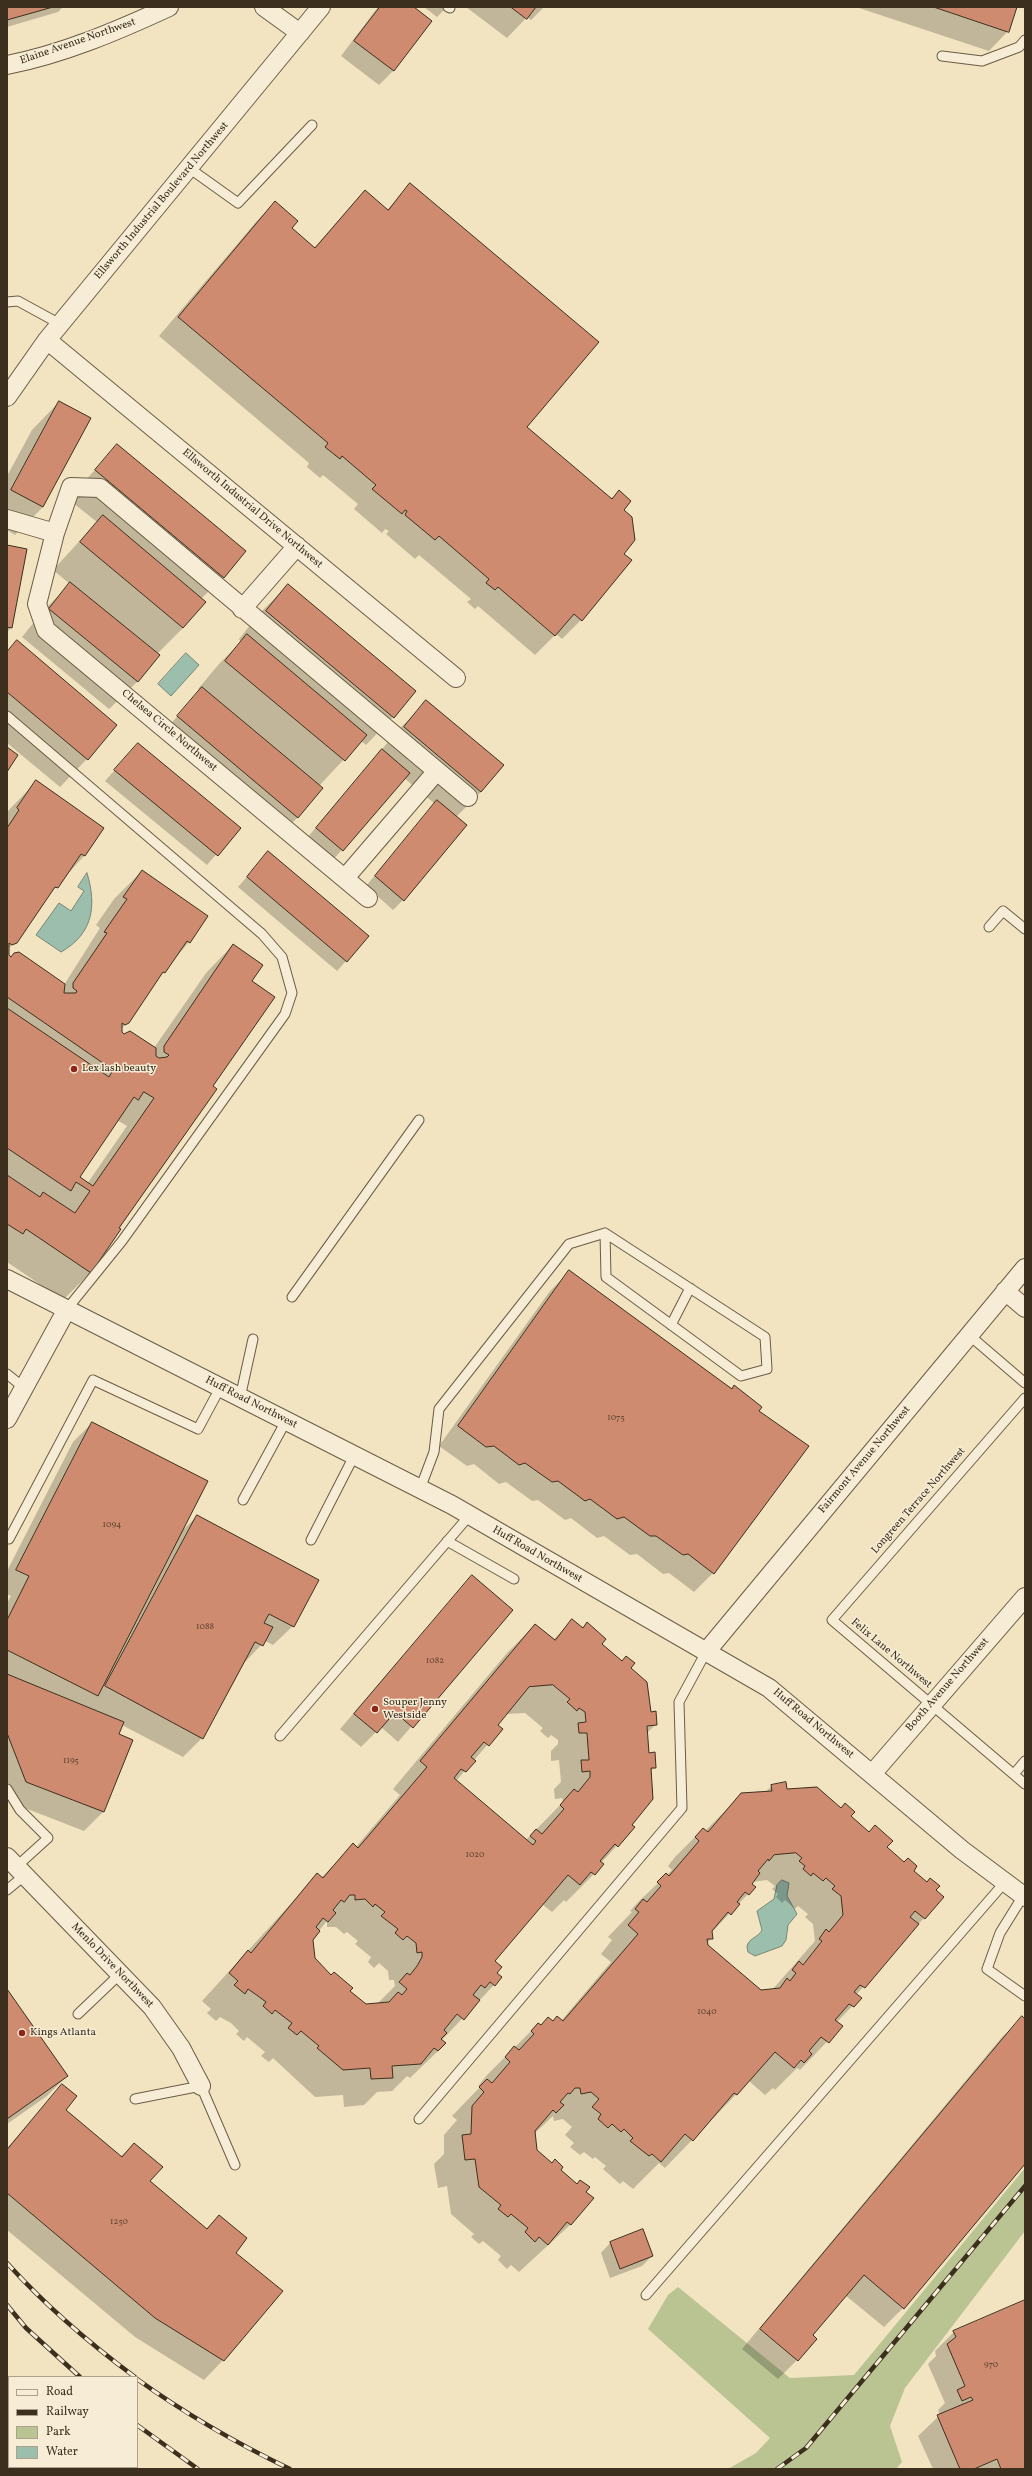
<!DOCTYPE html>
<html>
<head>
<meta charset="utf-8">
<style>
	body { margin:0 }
	#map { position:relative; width:1032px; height:2476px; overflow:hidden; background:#f2e4c0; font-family:Vollkorn,serif }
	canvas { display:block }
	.frame { position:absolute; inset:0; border:8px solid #3c2f1e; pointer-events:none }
	.legend { position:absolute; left:8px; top:2376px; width:130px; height:92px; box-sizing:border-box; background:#f7edd6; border:1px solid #aca18c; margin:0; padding:5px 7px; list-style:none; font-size:12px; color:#3c2f1e }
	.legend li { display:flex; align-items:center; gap:8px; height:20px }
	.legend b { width:20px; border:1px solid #aca18c }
</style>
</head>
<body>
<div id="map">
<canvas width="1032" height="2476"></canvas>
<div class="frame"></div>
<ul class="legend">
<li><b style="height:5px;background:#f7edd6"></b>Road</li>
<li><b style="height:5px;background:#3c2f1e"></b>Railway</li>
<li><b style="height:11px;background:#bac493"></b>Park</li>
<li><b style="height:11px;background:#9cbfad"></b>Water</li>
</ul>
</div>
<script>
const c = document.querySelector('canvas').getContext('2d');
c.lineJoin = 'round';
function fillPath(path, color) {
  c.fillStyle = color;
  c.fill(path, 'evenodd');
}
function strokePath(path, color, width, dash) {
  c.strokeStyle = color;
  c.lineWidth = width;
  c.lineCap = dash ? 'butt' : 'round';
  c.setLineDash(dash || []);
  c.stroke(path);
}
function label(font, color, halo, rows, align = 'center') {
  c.font = font + ' Vollkorn,serif';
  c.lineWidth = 3;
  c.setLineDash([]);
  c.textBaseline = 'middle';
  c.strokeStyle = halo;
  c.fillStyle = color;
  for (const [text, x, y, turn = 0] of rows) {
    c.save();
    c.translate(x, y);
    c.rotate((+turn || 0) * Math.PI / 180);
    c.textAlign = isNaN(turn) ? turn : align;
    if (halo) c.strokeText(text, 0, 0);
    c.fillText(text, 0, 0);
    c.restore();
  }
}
const green = new Path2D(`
	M1025 2168V2231L905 2388 890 2426 902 2462 896 2469H728L756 2453 770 2438 648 2329 668 2295 678 2287 790 2378 854 2375Z`);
const water = new Path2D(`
	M186 653 199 665 171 696 158 684Z
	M87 873C97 906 93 934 61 952L36 935 59 903 71 911 84 891 78 887Z
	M782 1880 789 1883 787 1896 797 1914 788 1925 786 1940 782 1946 755 1956 748 1952 747 1947C748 1938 758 1938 762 1930L757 1911 774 1899 777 1885Z`);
const shadow = new Path2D(`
	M7 7H63L58 12 7 27Z
	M378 7H412L394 70 379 85 341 56Z
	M424 7H447L437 17Z
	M466 7H544L531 20 527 17 507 38Z
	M856 7H1016L1008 31 989 51Z
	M411 185 526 427 611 499 619 492 623 510V554L581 620 562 639 556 634 535 655 478 606 475 609 467 602 471 599 419 555 415 559 386 534 389 531 385 529 382 533 354 509 358 504 323 475 320 478 307 467 309 463 159 336 256 222 275 203 290 228 314 248 365 191 387 210Z
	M59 402 43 507 15 535 7 530V476L32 430Z
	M118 445 223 577 201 599 183 628 157 654 158 655 137 682 109 709 22 637 43 611 70 584 53 570 97 522 68 499Z
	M7 546 11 628 7 632Z
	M288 585 393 717 366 745 361 741 319 786 298 817 288 827 168 727 200 690 198 689 219 664 241 642 239 639 260 613Z
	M17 641 87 759 60 787 7 743V652Z
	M427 702 481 792 456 817 403 900 393 910 366 886 435 804 404 778 333 860 307 838 399 729Z
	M138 744 239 828 207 865 105 781Z
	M36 782 103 829 84 856 47 897 8 950V956L11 957 14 954 64 985 100 928 96 925 114 899 142 871 207 916 189 942 156 981 129 1021 121 1029V1033L154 1048 206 973 233 945 251 981 212 1086 90 1273 63 1300 7 1262V812ZM117 1120 127 1126 87 1184 79 1178Z
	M268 853 346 961 337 971 238 887Z
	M569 1272 731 1389 734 1387 758 1411 713 1573 694 1592 669 1573 663 1574 637 1554 630 1555 604 1536 597 1538 571 1518 565 1520 538 1500 532 1501 506 1482 499 1484 474 1464 467 1466 439 1446 550 1291Z
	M92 1423 181 1532 197 1516 293 1626 273 1645 265 1641 243 1664 202 1738 183 1757 122 1725 118 1734 131 1741 103 1812 84 1831 7 1801V1603L11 1596 7 1594V1571L73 1442Z
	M472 1576 512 1610 398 1742 381 1727 361 1747 340 1729Z
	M572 1621 582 1629 587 1624 601 1644 629 1668 656 1724 647 1733 649 1754 655 1767 650 1772 630 1825 633 1828 601 1863 594 1874 566 1902 564 1900 552 1912 542 1904 493 1961 496 1973 494 1985 441 2041 438 2051 410 2078 407 2076 392 2091 377 2092 364 2105 344 2107 343 2095 315 2097 273 2058 269 2062 261 2056 265 2052 247 2037 244 2041 236 2034 239 2031 231 2023 220 2017 216 2021 207 2013 211 2009 202 2001 317 1875 321 1878 353 1845 356 1847 400 1795 393 1789 507 1653 535 1625 553 1640ZM525 1713 543 1728 540 1731 548 1738 551 1735 558 1740V1744L551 1751V1761L559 1760 561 1782 554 1789 555 1799 562 1798 563 1802 526 1840 456 1781 501 1729 497 1725 506 1714ZM327 1921V1927H336L344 1934 347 1932 358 1941 355 1944 371 1957 368 1962 374 1968 379 1963 388 1971 389 1980H394L395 1986 377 2004 365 2005 331 1976 314 1958 312 1939Z
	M772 1786 849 1816 912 1871 935 1890 924 1918 856 1995 860 1998 837 2022 842 2026 800 2070 797 2068 775 2090 773 2088 765 2095 749 2081 665 2168 659 2163 633 2189 623 2181 620 2184 603 2169 606 2166 595 2157 593 2159 584 2152 580 2155 570 2147 574 2143 565 2135 572 2127 563 2119 554 2121 553 2116 534 2134 536 2151 592 2198 570 2225 519 2272 511 2265 507 2269 498 2260 501 2256 483 2241 479 2244 471 2237 474 2234 451 2214 447 2186 438 2188 434 2164 444 2154V2135L457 2120 452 2116 480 2087 478 2086 487 2075 538 2024 540 2026 561 2021 611 1962 601 1954 612 1940 608 1937 632 1912 630 1911 638 1902 672 1870 668 1866 675 1857 703 1829 705 1831 742 1794 765 1792ZM767 1880 775 1886 772 1889 778 1894 776 1897 782 1903 785 1900 795 1909 798 1906 808 1914 805 1917 813 1924 815 1941 772 1990 761 1991 708 1946 707 1943 712 1938 711 1933 748 1894 752 1882Z
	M7 1991 67 2076 47 2096 7 2124Z
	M1022 2018 1025 2020V2162L903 2308 884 2327 845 2295 811 2335 797 2360 778 2379 742 2349 1002 2037Z
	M62 2085 64 2110 120 2157 134 2144 148 2182 206 2229 219 2216 234 2253 223 2360 204 2380 135 2337 7 2230V2148Z
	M642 2230 652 2256 642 2266 610 2278 601 2253 610 2243Z
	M1025 2301V2469H933L918 2436 940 2415 938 2410 945 2403 928 2364 936 2356 935 2351 954 2332Z`);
const building = new Path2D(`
	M7 7H53L7 20Z
	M380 7H414L432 21 394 71 354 41Z
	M511 7H536L527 19Z
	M934 7H1017L1009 32Z
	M410 183 599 342 527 427 612 499 619 490 631 501 624 510 632 517 635 540 624 554 632 560 582 621 574 614 555 636 498 587 495 590 486 583 489 579 439 536 435 540 405 515 407 511 405 510 402 514 372 489 376 485 342 456 340 459 325 447 328 443 178 317 275 201 298 221 292 228 315 248 365 190 388 210Z
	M59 401 91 418 43 507 11 490Z
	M117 444 246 551 224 578 95 470Z
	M103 515 206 602 183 628 80 542Z
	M7 545 27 549 12 628 7 627Z
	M70 582 160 655 138 682 49 609Z
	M288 584 416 691 394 718 266 611Z
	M247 634 367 735 345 761 225 661Z
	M17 640 117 725 88 760 7 692V652Z
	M202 687 323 788 298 818 177 716Z
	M426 700 504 765 481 792 404 727Z
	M138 743 241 828 218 856 114 770Z
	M7 747 18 755 7 772Z
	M382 749 410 773 343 851 316 828Z
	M36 780 104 828 85 856 81 854 58 888 55 887 17 943 12 945 9 943V955L11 957 14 953 19 952 65 984 64 993H76L77 991 73 988V983L107 933 104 932 127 899 123 897 142 870 208 916 190 943 187 941 165 973 163 972 129 1023 125 1025 122 1023V1032L124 1034 130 1031 156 1048V1056L159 1058 167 1057 169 1055 164 1052V1046L233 944 263 965 252 981 275 997 213 1086 217 1089 119 1228 121 1229 91 1273 26 1229 23 1234 7 1224V1175L40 1197 43 1192 75 1213 90 1191 76 1182 71 1191 7 1148V1008L109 1077 113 1070 7 997V828L19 810 17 808ZM144 1092 154 1098 93 1186 80 1177 134 1097 138 1100Z
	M437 800 467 825 404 901 375 876Z
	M268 851 369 936 347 962 247 877Z
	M569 1270 732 1389 734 1385 762 1407 759 1411 809 1446 714 1574 688 1554 683 1555 656 1536H650L624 1517 617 1519 590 1499 585 1501 558 1481 552 1482 525 1463 519 1465 494 1446 486 1447 458 1426Z
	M92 1422 208 1481 98 1696 7 1650V1620L29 1576 16 1570Z
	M197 1515 319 1580 294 1627 269 1614 264 1623 273 1627 263 1646 255 1642 203 1739 105 1686Z
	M472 1575 513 1610 413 1728 395 1712 377 1733 354 1714Z
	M572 1619 583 1628 587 1622 606 1639 602 1644 622 1661 626 1656 635 1663 631 1668 647 1682 651 1712 656 1711 657 1725 647 1726 649 1753 655 1752 656 1768H651L653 1799 632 1825 635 1827 618 1847 615 1844 600 1861 604 1864 595 1875 591 1872 580 1885 568 1875 495 1961 502 1967 497 1973 502 1977 495 1986 490 1982 485 1988 481 1985 473 1995 480 2000 464 2020 457 2014 444 2030 447 2033 441 2039 446 2043 438 2051 434 2048 421 2064 392 2066 393 2078 371 2079 370 2068 343 2070 317 2048 319 2046 301 2031 297 2035 288 2028 292 2023 275 2010 272 2014 263 2006 266 2002 258 1996 248 1989 245 1994 234 1985 238 1981 229 1973 248 1950 251 1953 317 1873 323 1878 353 1843 358 1848 427 1767 420 1761 535 1624 555 1640ZM553 1685 570 1699 567 1702 577 1711 579 1708 585 1712 586 1722 578 1723 579 1733H587L589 1760H581L582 1772 590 1771V1777L578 1792 574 1789 560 1805 564 1809 542 1834 536 1829 530 1836 536 1841 533 1845 454 1778 461 1769 466 1772 476 1761 471 1757 484 1742 489 1746 503 1729 498 1725 529 1687ZM350 1895H355V1900L365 1899 373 1907 375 1904 385 1912 381 1916 398 1929 395 1933 403 1940 407 1936 416 1943 417 1953 422 1952V1957L417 1966 410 1975 407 1973 399 1982 407 1989 402 1995 398 1992 389 2002 366 2004 350 1991 353 1988 334 1972 331 1975 315 1958 313 1940 320 1931 316 1927 323 1918 328 1922 336 1913 333 1910 341 1900 344 1902Z
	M7 1674 124 1722 119 1734 133 1740 104 1812 26 1782 7 1733Z
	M786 1782 787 1789 817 1787 841 1808 845 1803 855 1812 851 1816 869 1832 875 1825 893 1841 887 1847 904 1862 908 1858 917 1866 914 1871 927 1882 930 1878 940 1886 936 1890 944 1897 925 1919 915 1911 910 1917 919 1924 865 1988 860 1985 854 1992 862 1998 854 2007 849 2004 835 2020 843 2026 829 2043 821 2037 809 2051 812 2054 804 2063 801 2060 794 2068 775 2052 737 2095 734 2093 693 2141 685 2134 661 2162 652 2154 649 2156 630 2141 633 2138 624 2129 621 2132 612 2124 608 2128 598 2119 601 2114 592 2107 599 2099 591 2092 581 2094 580 2088H575L570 2094 568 2093 560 2102 564 2105 556 2113 553 2110 535 2131 537 2150 552 2163 555 2159 563 2167 561 2170 577 2184 580 2180 590 2187 586 2192 594 2198 571 2225 567 2222 548 2245 539 2237 535 2242 525 2232 528 2228 511 2214 508 2217 498 2209 501 2205 479 2187 475 2159 465 2160 462 2135 471 2134 472 2106 484 2092 479 2087 487 2079 492 2083 510 2062 505 2057 514 2046 519 2050 534 2034 531 2031 538 2023 541 2025 548 2017 553 2021 557 2016 563 2021 638 1934 628 1925 639 1912 635 1909 643 1899 647 1902 661 1886 657 1882 666 1873 669 1876 699 1841 695 1837 703 1828 708 1832 741 1793 772 1791 771 1785ZM796 1853 802 1858 799 1861 805 1866 803 1869 811 1876 813 1873 823 1881 826 1878 835 1886 832 1889 841 1896 843 1915 829 1932 826 1929 819 1939 822 1941 803 1965 799 1961 792 1970 796 1973 790 1981 787 1978 780 1988 761 1990 708 1945 707 1939H713L712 1931 728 1912 731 1915 740 1904 737 1902 745 1892 749 1895 756 1887 752 1884 760 1873 758 1871 768 1859 769 1861 774 1855Z
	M7 1989 68 2076 7 2119Z
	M1022 2016 1025 2019V2164L904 2309 864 2275 813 2335 817 2339 798 2361 760 2329Z
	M62 2084 77 2096 66 2110 122 2157 134 2143 163 2167 150 2181 207 2229 219 2215 247 2238 236 2253 283 2291 224 2361 155 2318 7 2193V2150Z
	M643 2229 653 2256 620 2269 610 2242Z
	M1025 2300V2469H1001L997 2459 974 2469H960L937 2415 973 2400 971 2397 962 2401 957 2390 965 2386 947 2344 956 2337 953 2331Z`);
const lane = new Path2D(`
	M448 7 450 8
	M942 56 982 61 1019 47 1025 40
	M189 168 238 203 312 125
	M7 302 18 301 60 324
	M7 716 262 934 282 957 292 993 285 1014 122 1241 67 1309
	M989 927 1003 911 1025 929
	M292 1297 419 1120
	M671 1325 690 1288
	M969 1335 1025 1383
	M7 1374 23 1387
	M240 1398 253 1339
	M1025 1398 832 1620 1025 1784
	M420 1489 434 1452 439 1409 569 1244 605 1233 765 1337 767 1369 741 1376 606 1277 605 1233
	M243 1500 286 1421
	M9 1539 93 1380 198 1429 220 1388
	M311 1540 354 1456
	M447 1541 514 1579
	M280 1736 469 1516
	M1014 1774 1025 1761
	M7 1789 20 1810 48 1838 16 1867
	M7 1890 25 1875
	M1023 1896 1000 1933 987 1969 1025 1996
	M78 2014 120 1974
	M135 2099 201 2086 235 2165
	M419 2119 682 1808 679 1702 706 1652
	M646 2295 1005 1882`);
const street = new Path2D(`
	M264 7 300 33
	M7 65C63 54 117 31 169 7
	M47 340 456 678
	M7 397 47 340 321 7
	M7 519 55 533
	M242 609 297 546
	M345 878 436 772
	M368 898 46 630 37 604 55 533 71 487 100 488 468 797
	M7 1279 452 1505 769 1688 962 1850 1025 1897
	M1005 1291 1025 1308
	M7 1419 67 1309
	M706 1652 1025 1268
	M872 1774 1025 1597
	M7 1857 152 2007 181 2048 201 2086`);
const rail = new Path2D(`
	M7 2263C45 2305 89 2343 135 2377
	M7 2305 26 2328 80 2377
	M137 2379C187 2415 234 2442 290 2469
	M7 2419 9 2421
	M137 2425 198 2469
	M54 2467 56 2469
	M777 2469 806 2448 1025 2186`);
const markers = [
	[74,1069,4,"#8f2418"],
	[375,1709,4,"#8f2418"],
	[22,2033,4,"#8f2418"]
];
const numberNames = [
	["1075",616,1418],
	["1094",112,1525],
	["1088",205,1627],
	["1082",435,1661],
	["1195",71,1761],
	["1020",475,1855],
	["1040",707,2012],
	["1250",119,2222],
	["970",991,2365]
];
const streetNames = [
	["Elaine Avenue Northwest",78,42,-19],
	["Ellsworth Industrial Boulevard Northwest",162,201,-50],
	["Ellsworth Industrial Drive Northwest",252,509,40],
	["Chelsea Circle Northwest",169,731,40],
	["Huff Road Northwest",251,1403,27],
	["Fairmont Avenue Northwest",865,1460,-50],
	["Longreen Terrace Northwest",919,1501,-49],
	["Huff Road Northwest",537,1555,30],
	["Felix Lane Northwest",891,1654,40],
	["Booth Avenue Northwest",948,1685,-49],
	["Huff Road Northwest",813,1724,40],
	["Menlo Drive Northwest",112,1966,46]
];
const poiNames = [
	["Lex lash beauty",82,1069],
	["Souper Jenny",383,1703],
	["Westside",383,1716],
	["Kings Atlanta",30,2033]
];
fillPath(green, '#bac493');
fillPath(water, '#9cbfad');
strokePath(water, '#768574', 1);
fillPath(shadow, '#0003');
fillPath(building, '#cf8b6f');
strokePath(building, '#3c2f1e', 1);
strokePath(lane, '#6a5c46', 11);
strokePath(street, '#6a5c46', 20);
strokePath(lane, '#f7edd6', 9);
strokePath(street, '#f7edd6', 18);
strokePath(rail, '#3c2f1e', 4.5);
strokePath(rail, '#f7edd6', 3, [9]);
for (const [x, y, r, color] of markers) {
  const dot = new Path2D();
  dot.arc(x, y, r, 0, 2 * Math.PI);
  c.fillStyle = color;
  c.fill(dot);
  strokePath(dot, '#f7edd6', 1.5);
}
label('9px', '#614632', null, numberNames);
label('11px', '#3c2f1e', '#f7edd6', streetNames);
label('11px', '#3c2f1e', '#f7edd6', poiNames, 'left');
</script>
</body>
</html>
